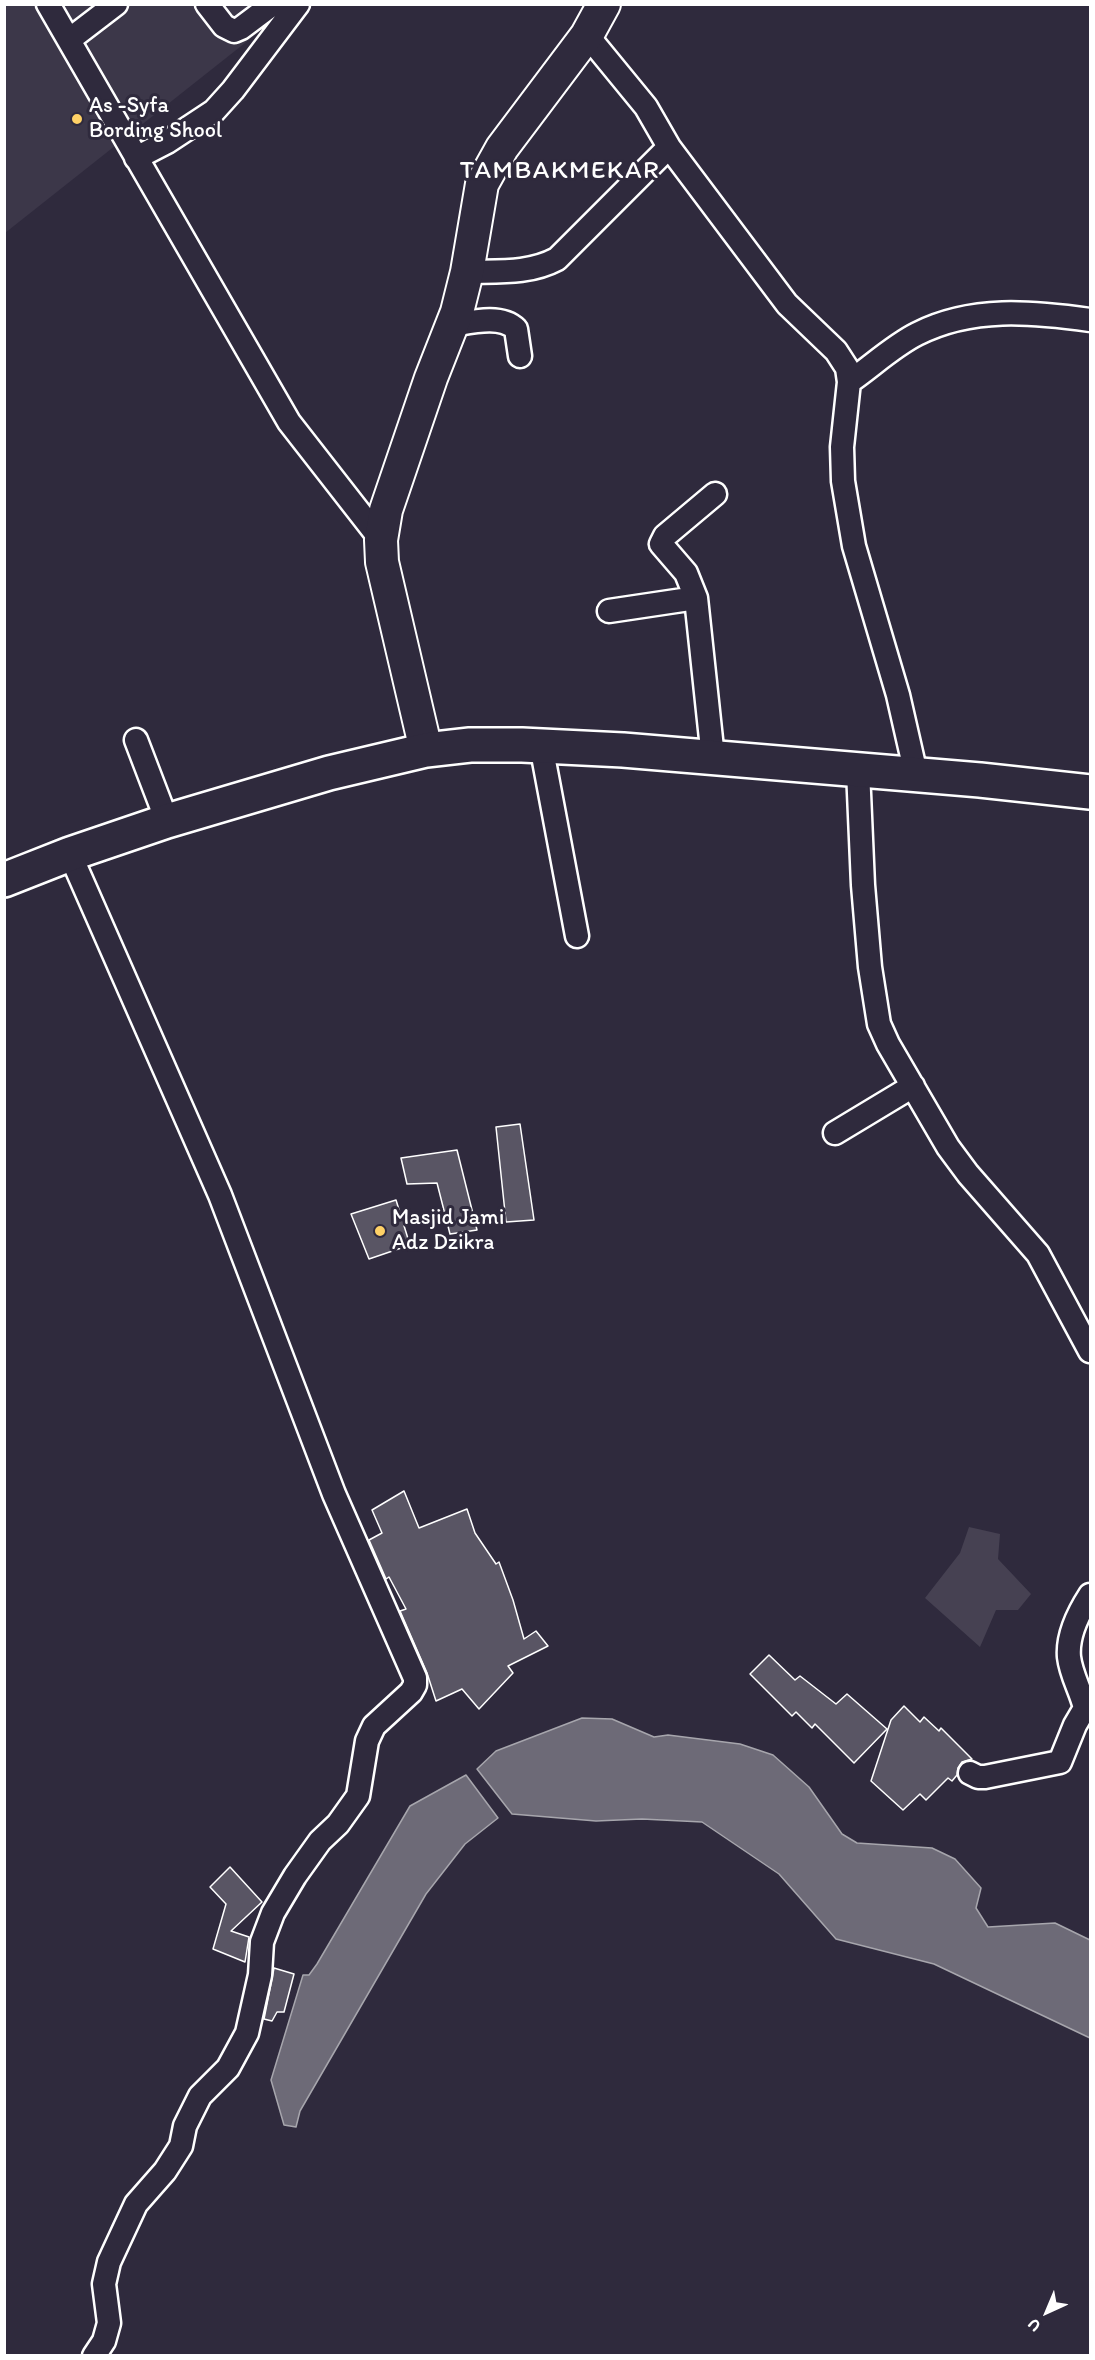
<!DOCTYPE html>
<html>
<head>
<meta charset="utf-8">
<style>
	body { margin:0 }
	#map { position:relative; width:1095px; height:2360px; overflow:hidden; background:#2f2a3d; font-family:Itim,sans-serif }
	canvas { display:block }
	.frame { position:absolute; inset:0; border:6px solid #fff; pointer-events:none }
	.north { position:absolute; left:1017px; top:2282px; width:60px; height:60px; -webkit-text-stroke:4px #2f2a3d; paint-order:stroke; rotate:224deg; font-size:16px; font-weight:700; line-height:24px; text-align:center; color:#fff }
	.north::after { content:''; display:block; margin:auto; width:21px; height:27px; background:#fff; clip-path:polygon(50% 0,100% 100%,50% 72%,0 100%) }
</style>
</head>
<body>
<div id="map">
<canvas width="1095" height="2360"></canvas>
<div class="frame"></div>
<div class="north">U</div>
</div>
<script>
const c = document.querySelector('canvas').getContext('2d');
c.lineJoin = 'round';
function fillPath(path, color) {
  c.fillStyle = color;
  c.fill(path, 'evenodd');
}
function strokePath(path, color, width, dash) {
  c.strokeStyle = color;
  c.lineWidth = width;
  c.lineCap = dash ? 'butt' : 'round';
  c.setLineDash(dash || []);
  c.stroke(path);
}
function label(font, color, halo, rows, align = 'center') {
  c.font = font + ' Itim,sans-serif';
  c.lineWidth = 6;
  c.setLineDash([]);
  c.textBaseline = 'middle';
  c.strokeStyle = halo;
  c.fillStyle = color;
  for (const [text, x, y, turn = 0] of rows) {
    c.save();
    c.translate(x, y);
    c.rotate((+turn || 0) * Math.PI / 180);
    c.textAlign = isNaN(turn) ? turn : align;
    if (halo) c.strokeText(text, 0, 0);
    c.fillText(text, 0, 0);
    c.restore();
  }
}
const built = new Path2D(`
	M5 5H293L5 233Z`);
const green = new Path2D(`
	M969 1527 1000 1534 998 1559 1031 1594 1018 1610H996L980 1647 925 1598 960 1553Z`);
const water = new Path2D(`
	M582 1718 612 1719 654 1737 668 1735 740 1744 773 1755 809 1787 842 1834 857 1843 932 1848 955 1859 981 1888 976 1908 988 1927 1055 1923 1090 1940V2038L934 1964 836 1939 779 1874 702 1822 642 1819 596 1821 512 1814 477 1769 496 1751Z
	M466 1775 498 1818 465 1844 426 1894 300 2111 296 2127 284 2125 271 2080 303 1975H309L317 1964 410 1806Z`);
const building = new Path2D(`
	M520 1124 534 1220 506 1222 496 1127Z
	M457 1150 477 1230 450 1234 437 1183 407 1184 401 1158Z
	M396 1200 410 1245 369 1259 351 1214Z
	M404 1491 419 1528 467 1509 475 1533 496 1564 499 1562 513 1600 524 1639 536 1631 548 1646 508 1666 513 1673 479 1709 462 1689 436 1701 427 1673 400 1611 406 1609 389 1577 386 1579 369 1540 382 1533 372 1510Z
	M769 1655 795 1680 800 1676 836 1704 847 1694 887 1729 854 1763 815 1724 812 1728 796 1712 792 1716 750 1674Z
	M904 1706 920 1722 924 1717 939 1731 941 1728 972 1759 962 1762 958 1768 957 1775 952 1781 948 1778 926 1800 920 1794 903 1810 871 1781 891 1720Z
	M230 1867 262 1902 231 1931 249 1937 245 1962 213 1949 226 1904 210 1887Z
	M274 1968 294 1974 284 2012H277L272 2021 264 2019Z`);
const street = new Path2D(`
	M48 4 289 422 381 540
	M207 4 224 26 234 31 241 28 273 4
	M587 35 646 107 669 147 787 304 836 351 847 368 849 382 842 447 843 481 854 546 898 695 916 774
	M69 40 116 4
	M136 158 167 142 214 111 233 90 298 4
	M467 272C498 271 529 274 557 259L669 147
	M452 325C471 322 501 314 516 329L520 356
	M849 382C871 367 893 346 917 334 972 306 1032 312 1090 320
	M609 611 696 598
	M136 740 167 821
	M541 745 577 936
	M713 758 696 598 686 573 661 544 665 536 715 494
	M858 770 863 885 870 967 879 1024 888 1044 948 1147 968 1174 1038 1254 1090 1351
	M70 854 220 1195 334 1494 415 1678V1685L411 1692 374 1726 367 1741 358 1796 338 1824 320 1841 295 1876 273 1913 262 1942 260 1975 247 2033 228 2068 200 2096 185 2126 181 2146 165 2171 136 2204 109 2262 104 2284 109 2323 104 2341 94 2356
	M835 1133 913 1086
	M970 1773 978 1777H985L1060 1762 1075 1725 1085 1708C1081 1691 1071 1675 1069 1657 1067 1635 1079 1612 1090 1595`);
const secondary = new Path2D(`
	M426 750 382 562 381 540 386 510 431 378 457 312 467 272 482 184 502 148 587 35 604 4`);
const primary = new Path2D(`
	M4 880 70 854 167 821 329 773 426 750 470 745H522L623 750 980 780 1090 792`);
const markers = [
	[77,119,6,"#ffd166"],
	[380,1231,6,"#ffd166"]
];
const poiNames = [
	["As -Syfa",89,106],
	["Bording Shool",89,131],
	["Masjid Jami",392,1218],
	["Adz Dzikra",392,1243]
];
const quarterNames = [
	["TAMBAKMEKAR",560,171]
];
fillPath(built, '#3c3749');
fillPath(green, '#464152');
fillPath(water, '#6d6a77');
strokePath(water, '#a7a6ad', 1.5);
fillPath(building, '#595564');
strokePath(building, '#fff', 1.5);
strokePath(street, '#fff', 27);
strokePath(secondary, '#fff', 36);
strokePath(primary, '#fff', 38);
strokePath(street, '#2f2a3d', 22);
strokePath(secondary, '#2f2a3d', 32);
strokePath(primary, '#2f2a3d', 33);
for (const [x, y, r, color] of markers) {
  const dot = new Path2D();
  dot.arc(x, y, r, 0, 2 * Math.PI);
  c.fillStyle = color;
  c.fill(dot);
  strokePath(dot, '#2f2a3d', 2);
}
label('22px', '#fff', '#2f2a3d', poiNames, 'left');
c.letterSpacing = '1.5px';
label('26px', '#fff', '#2f2a3d', quarterNames);
c.letterSpacing = '0px';
</script>
</body>
</html>
